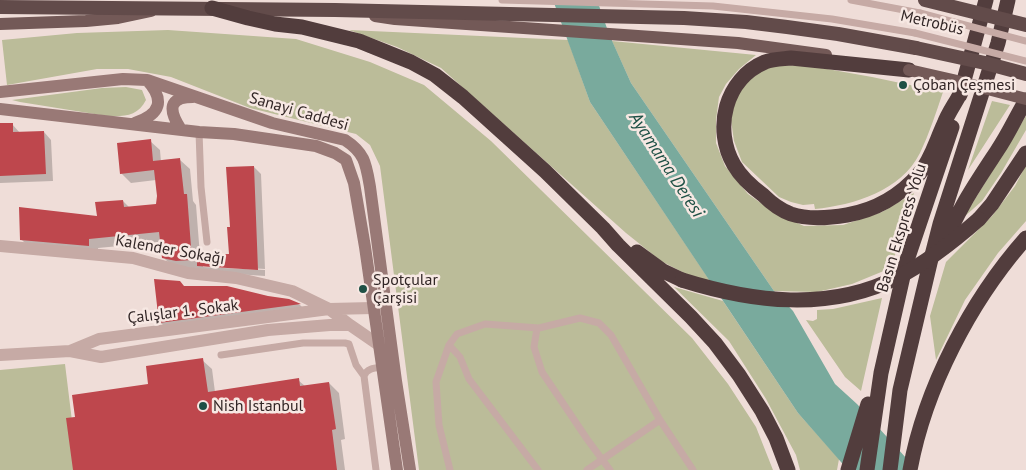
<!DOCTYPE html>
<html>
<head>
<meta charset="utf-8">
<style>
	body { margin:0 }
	canvas { display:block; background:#efddd8 }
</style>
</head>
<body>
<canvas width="1026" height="470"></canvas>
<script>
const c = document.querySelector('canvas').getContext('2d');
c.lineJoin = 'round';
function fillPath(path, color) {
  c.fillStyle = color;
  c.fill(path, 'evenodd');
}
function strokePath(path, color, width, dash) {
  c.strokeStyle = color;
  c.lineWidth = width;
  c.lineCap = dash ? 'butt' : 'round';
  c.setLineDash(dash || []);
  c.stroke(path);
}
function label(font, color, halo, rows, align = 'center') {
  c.font = font + ' "PT Sans",sans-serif';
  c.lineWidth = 5;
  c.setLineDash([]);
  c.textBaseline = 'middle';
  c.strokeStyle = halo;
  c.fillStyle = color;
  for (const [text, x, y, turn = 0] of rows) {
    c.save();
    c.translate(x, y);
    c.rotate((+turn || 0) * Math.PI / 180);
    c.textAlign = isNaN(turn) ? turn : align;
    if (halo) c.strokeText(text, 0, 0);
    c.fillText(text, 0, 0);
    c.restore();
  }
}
const green = new Path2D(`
	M168 30 296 39 370 62 424 85 491 141 692 338 728 384 756 427 773 470H419L380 166 370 145 356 134 250 108 171 77 128 69H97L7 85 2 40 77 33Z
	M349 30 568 40 590 102 710 281 688 275 661 261 626 233 441 68 397 47Z
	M612 41 756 55 739 69 726 84 719 97 716 120V143L725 166 748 194 775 213 804 226 843 225 882 212 914 193 891 268 852 284 817 292 774 291 631 83Z
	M805 65 872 77 943 92C936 113 929 134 920 153 901 191 854 205 815 209L814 204 803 205 791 202 779 197 742 162 734 141 731 120 732 109 739 89 767 66Z
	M126 87 142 90 146 100C138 116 124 117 107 116L20 102 12 100 102 88Z
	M992 101 1010 105 968 170Z
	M1026 116V130L1001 173 982 201 964 217Z
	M1026 165V221L998 253 965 300 936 360 930 316 946 262 992 216 1015 186Z
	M674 287 723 301 798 413 839 459 837 470H800L796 455 766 399 729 341Z
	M882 298 861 391 845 377 806 320 813 321 817 319V310L833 309Z
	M65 364 78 470H0V370Z`);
const water = new Path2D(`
	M553 0H597L609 34 631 83 774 291 793 311 835 384 857 404 917 470H848L798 413 590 102Z`);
const shadow = new Path2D(`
	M0 124H12L20 133 44 132 51 140 53 181 0 183Z
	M150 141 160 150 161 162 180 160 190 169 193 201 196 205 200 256H230L231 228 254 167 261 174 265 269 203 265V267L265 270V276L205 272 173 267 163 257 162 242 98 248V255L31 249 21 239 98 217 123 201 130 208 158 205 156 180 131 183 121 173Z
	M185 287 289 300 300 305 308 313 169 331 160 322Z
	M202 360 212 369 215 392 298 380 305 386 329 383 339 393 345 439 341 440 345 470H75L76 418 150 385Z`);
const building = new Path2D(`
	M0 123H13V132L44 131 46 174 0 176Z
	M151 139 153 161 180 158 184 194H187L192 260 176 261 162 258 159 232 89 239V246L20 240 19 207 97 216 95 202 123 200 124 207 156 204 157 196 154 170 120 174 117 143Z
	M254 166 258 270 197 266V255L229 254 227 227H230L226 167Z
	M154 279 180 281 184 286H227L268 296 289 299 301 304 159 323Z
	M203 358 208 392 299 378 300 386 329 382 336 429 332 430 337 470H73L66 418 75 417 72 395 148 384 146 366Z`);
const service = new Path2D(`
	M502 0 713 6 832 19 915 33
	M851 0 920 13
	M199 132 201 187 207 242
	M537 328 534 347 542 372 587 439 610 470
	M449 345 460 357 469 379 538 470
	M221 355 303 343H345L349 344 356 365 364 376
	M376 470 364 376C367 368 375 368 383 367
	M450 470 439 425 436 382 449 345 457 334 485 324 539 328 580 318 599 323 611 335 660 420 693 470
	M587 470 660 420`);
const minor = new Path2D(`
	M0 246 133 258 188 273 236 278 292 291 329 309 350 325
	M70 351 101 357 268 330 330 325H350L379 345
	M0 355 70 351 99 339 329 309 373 308`);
const secondary = new Path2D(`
	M0 92 123 79 147 80 272 123 345 140C365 153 366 164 370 187L396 381 410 470
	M0 109 199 132 234 134 316 146 335 153 346 160 354 183 365 247 397 470
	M135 123C161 114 165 100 147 80
	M180 128C168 109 169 97 193 97`);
const primary = new Path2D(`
	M375 16 395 19 738 43 826 55
	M0 24 86 21 118 18 151 11`);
const trunk = new Path2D(`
	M0 7 335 10 684 18 746 22 787 27 838 34 916 48`);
const motorway = new Path2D(`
	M212 8 248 18 275 24 302 27 359 41 411 62 435 75 463 97 545 171 603 228 618 245 691 317 715 343 739 375 762 411 776 438 788 470
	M909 70 791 58C782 59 773 59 765 62 725 79 713 129 734 165 741 177 752 187 763 195 771 203 780 210 791 214 809 220 829 218 847 215 875 210 900 196 919 174 931 160 936 141 944 124 948 113 955 104 960 94
	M960 95 986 0
	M979 219 992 204 1026 153
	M943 248C956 212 976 183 997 151 1008 135 1016 117 1026 100
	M637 252 663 271 682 280
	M848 470 868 404
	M867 470 881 373 906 263 952 127
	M890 470 900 390 930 263 940 224 998 43 1008 0
	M910 470C925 388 971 300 1026 238`);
const serviceBridge = new Path2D(`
	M920 13 1026 41
	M915 33 1026 61`);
const primaryBridge = new Path2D(`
	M909 70 953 80 1026 99`);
const trunkBridge = new Path2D(`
	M925 0 1026 25
	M916 48 985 63 1026 74`);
const motorwayBridge = new Path2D(`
	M682 280C752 302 829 312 898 277 928 262 954 241 979 219`);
const markers = [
	[903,85,5,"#1e5045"],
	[363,289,5,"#1e5045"],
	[203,406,5,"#1e5045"]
];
const streetNames = [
	["Metrobüs",932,23,13],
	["Sanayi Caddesi",299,112,16],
	["Basın Ekspress Yolu",902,228,-73],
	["Kalender Sokağı",170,250,10],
	["Çalışlar 1. Sokak",183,312,-7]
];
const poiNames = [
	["Çoban Çeşmesi",913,85],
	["Spotçular",373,280],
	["Çarşisi",373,298],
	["Nish Istanbul",213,406]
];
const waterNames = [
	["Ayamama Deresi",666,165,57]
];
fillPath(green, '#bbbc99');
fillPath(water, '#79aa9d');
fillPath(shadow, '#0003');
fillPath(building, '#be474d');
strokePath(service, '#c6aaa5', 7);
strokePath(minor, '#c6aaa5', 12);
strokePath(secondary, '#997976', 12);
strokePath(primary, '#735957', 12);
strokePath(trunk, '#624b4a', 14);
strokePath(motorway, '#523d3d', 15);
strokePath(serviceBridge, '#c6aaa5', 7);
strokePath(primaryBridge, '#735957', 12);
strokePath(trunkBridge, '#624b4a', 14);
strokePath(motorwayBridge, '#523d3d', 15);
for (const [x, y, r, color] of markers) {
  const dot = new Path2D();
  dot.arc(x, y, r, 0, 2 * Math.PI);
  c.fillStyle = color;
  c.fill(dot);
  strokePath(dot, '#f7e8e3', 2);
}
label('16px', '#322626', '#f7e8e3', streetNames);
label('16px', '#322626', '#f7e8e3', poiNames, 'left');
label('italic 18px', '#1e5045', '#f7e8e3', waterNames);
</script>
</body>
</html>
